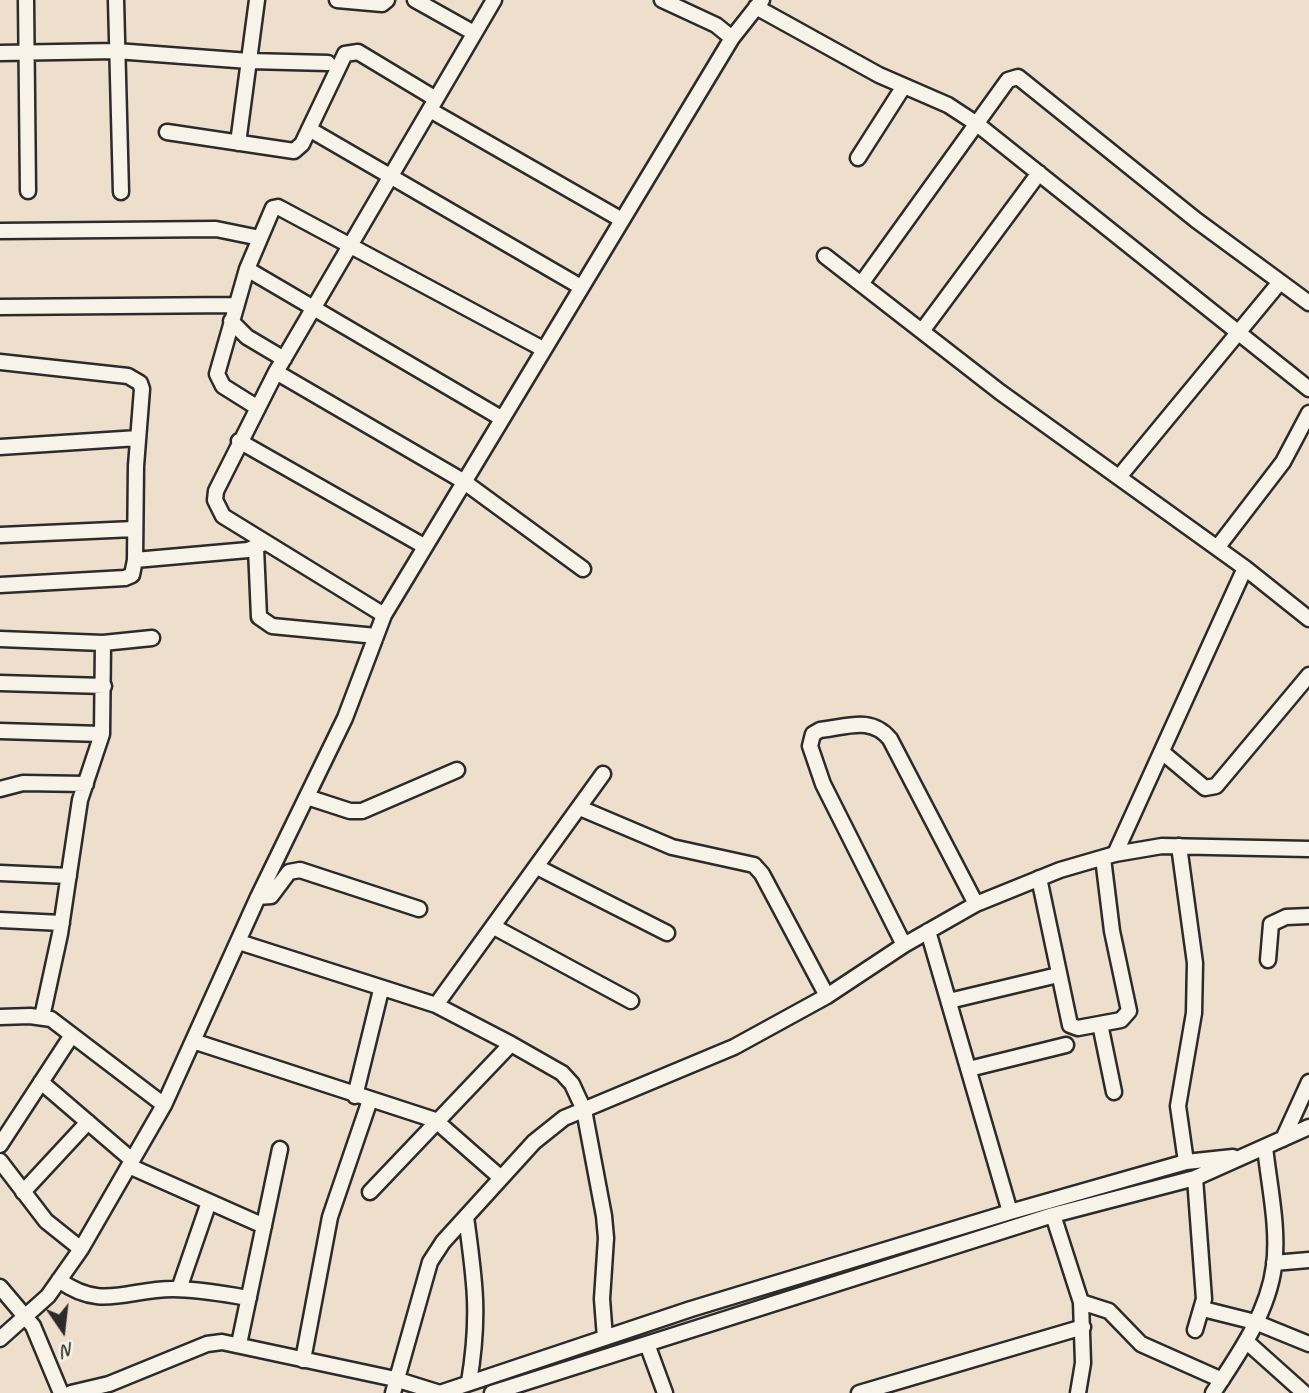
<!DOCTYPE html>
<html>
<head>
<meta charset="utf-8">
<style>
	body { margin:0 }
	#map { position:relative; width:1309px; height:1393px; overflow:hidden; background:#eedecc; font-family:Caveat,sans-serif }
	canvas { display:block }
	.north { position:absolute; left:28px; top:1295px; width:70px; height:70px; -webkit-text-stroke:5px #f7f3e8; paint-order:stroke; rotate:166deg; font-size:19px; font-weight:700; line-height:28px; text-align:center; color:#2b2b2b }
	.north::after { content:''; display:block; margin:auto; width:24px; height:32px; background:#2b2b2b; clip-path:polygon(50% 0,100% 100%,50% 72%,0 100%) }
</style>
</head>
<body>
<div id="map">
<canvas width="1309" height="1393"></canvas>
<div class="north">N</div>
</div>
<script>
const c = document.querySelector('canvas').getContext('2d');
c.lineJoin = 'round';
function strokePath(path, color, width, dash) {
  c.strokeStyle = color;
  c.lineWidth = width;
  c.lineCap = dash ? 'butt' : 'round';
  c.setLineDash(dash || []);
  c.stroke(path);
}
const minor = new Path2D(`
	M26 0 28 191
	M116 0 121 192
	M337 0 382 4 387 0
	M415 0 474 33
	M662 0 716 25 732 38
	M756 7 879 75 948 105 977 124 1309 389
	M0 53 116 51 249 61 328 63
	M430 110 622 220
	M309 129 581 287
	M167 132 294 151 302 144 345 54 358 52 436 99
	M238 143 257 0
	M858 158 904 86
	M0 231 216 229 260 238
	M825 256 1000 392 1245 568 1309 619
	M247 269 501 418
	M861 284 1008 80 1018 77 1196 220 1309 303
	M0 307 235 305
	M231 321 247 337 284 359
	M922 331 1039 173
	M0 362 128 376 140 383 142 389 136 466 135 560 132 575 125 578 0 585
	M276 372 463 481 583 569
	M258 408 223 386 217 374 247 269 273 208 278 207 543 349
	M239 441 424 546
	M0 447 138 438
	M1119 477 1280 282
	M0 535 134 529
	M256 548 259 617 272 626 376 636
	M1217 548 1283 462 1309 413
	M135 560 248 550 262 544
	M384 615 223 516 215 500 216 491 276 372 494 0
	M0 639 103 643 152 638
	M0 683 104 686
	M0 731 102 734
	M1162 752 1205 788 1216 786 1309 675
	M0 789 23 783 86 784
	M307 797 350 811H362L457 770
	M580 808 672 847 754 865 762 874 827 996
	M1179 846 1195 963 1194 1013 1178 1106 1186 1162
	M1115 854 1245 568
	M537 867 667 933
	M0 873 69 876
	M1039 878 1070 1025 1078 1028 1121 1020 1129 1011 1112 931 1103 858
	M258 897 271 896 289 872 300 870 419 909
	M0 920 62 923
	M494 927 631 1001
	M928 931 1010 1212
	M239 942 436 1005 511 1044 562 1073 572 1084 584 1110 604 1216 606 1238 602 1299 605 1338
	M904 945 823 784 810 746 813 734 820 730C848 727 871 716 890 739L976 904
	M1268 960 1271 924 1286 917 1309 916
	M949 1001 1058 975
	M436 1005 603 774
	M0 1017 30 1016 51 1019 164 1105
	M42 1017 60 934 80 800 102 734 103 643
	M1100 1024 1114 1092
	M193 1041 435 1120 501 1178
	M969 1069 1066 1045
	M41 1082 132 1160
	M355 1096 381 990
	M1283 1139 1309 1082
	M0 1145 72 1035
	M0 1161 46 1221 81 1249
	M129 1166 264 1226
	M23 1192 88 1122
	M370 1192 511 1044
	M1053 1215 1081 1302 1083 1363 1078 1393
	M466 1217C475 1281 480 1317 469 1382
	M1274 1263 1309 1260
	M59 1280C101 1311 127 1289 173 1289 199 1289 224 1294 249 1298
	M0 1287 33 1326 61 1393
	M179 1289 209 1202
	M1081 1302 1109 1311 1141 1344 1222 1380
	M1203 1309 1255 1322 1309 1344
	M1195 1330 1204 1299 1195 1178
	M0 1339 48 1296 81 1249 164 1105 258 897 345 718 384 615 732 38 762 0
	M1247 1342 1304 1393
	M239 1344 280 1149
	M647 1344 665 1393
	M303 1360 330 1217 370 1100
	M71 1393 109 1384 207 1344 222 1342 395 1379 440 1393
	M393 1393 430 1262 443 1242 534 1142 564 1118 734 1047 827 996 904 945 976 904 1060 870 1115 854 1162 846 1309 849
	M440 1393 691 1309 1010 1212 1186 1162 1233 1157
	M492 1393 1053 1215 1195 1178 1309 1127
	M859 1393 1083 1327
	M1213 1393C1238 1355 1268 1313 1274 1266 1279 1228 1269 1185 1265 1147`);
strokePath(minor, '#2b2b2b', 19);
strokePath(minor, '#f7f3e8', 14);
</script>
</body>
</html>
